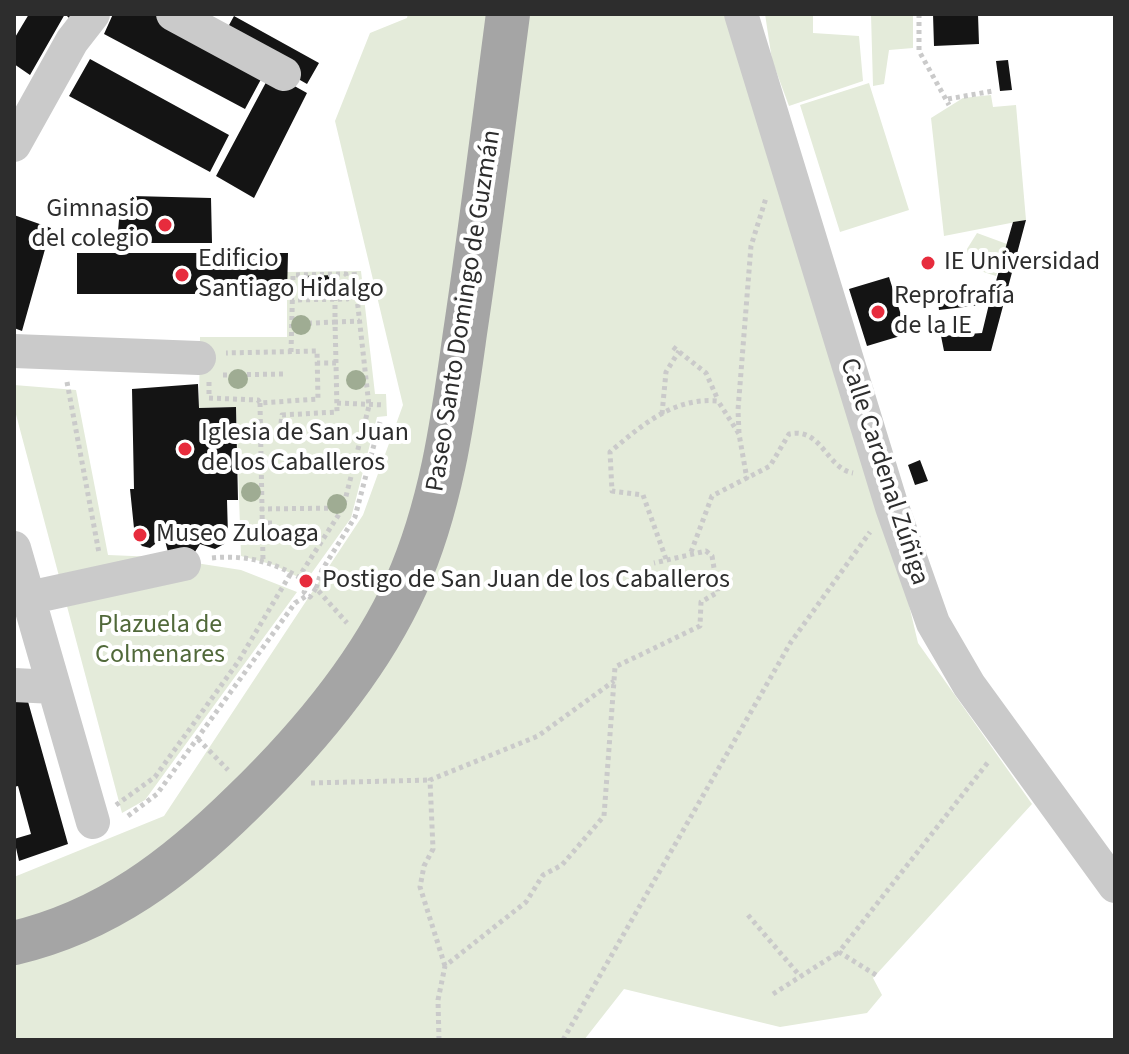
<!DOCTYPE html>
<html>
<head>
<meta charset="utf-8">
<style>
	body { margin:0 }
	#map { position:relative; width:1129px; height:1054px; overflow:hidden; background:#fff; font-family:"Source Sans 3",sans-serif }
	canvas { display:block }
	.frame { position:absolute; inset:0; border:16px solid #2d2d2d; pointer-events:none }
</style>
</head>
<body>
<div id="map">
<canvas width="1129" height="1054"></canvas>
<div class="frame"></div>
</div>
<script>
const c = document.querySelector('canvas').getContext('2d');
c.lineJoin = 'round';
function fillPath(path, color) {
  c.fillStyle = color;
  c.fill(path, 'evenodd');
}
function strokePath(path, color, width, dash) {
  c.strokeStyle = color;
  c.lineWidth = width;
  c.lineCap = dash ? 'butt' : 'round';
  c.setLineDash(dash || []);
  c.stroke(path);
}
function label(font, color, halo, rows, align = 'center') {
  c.font = font + ' "Source Sans 3",sans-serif';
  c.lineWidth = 8;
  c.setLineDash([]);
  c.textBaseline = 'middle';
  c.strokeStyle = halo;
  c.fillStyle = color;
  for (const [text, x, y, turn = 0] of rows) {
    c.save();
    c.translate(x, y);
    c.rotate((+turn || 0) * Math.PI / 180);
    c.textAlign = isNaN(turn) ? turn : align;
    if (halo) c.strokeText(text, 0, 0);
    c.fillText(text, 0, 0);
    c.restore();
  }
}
const green = new Path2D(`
	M408 14H726L905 588 918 643 1032 804 873 978 882 995 867 1013 780 1027 624 989 584 1040H14V877L164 816 363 515 403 405 335 121 370 33 407 18Z
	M765 14H813V33L859 36 863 81 789 106 772 60Z
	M871 14H913V48L889 50 884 84 873 86Z
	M869 83 909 210 840 232 800 105Z
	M991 95 993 107 1016 105 1026 220 944 236 931 118 963 98Z
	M977 233 1007 244 996 276 971 268 967 249Z
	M361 271 375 394H386L387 416 377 417 351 518 306 581 274 565 241 556 236 407 199 408 200 337H287V272Z
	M14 385 76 390 108 555 157 557 241 570 297 592 145 800 122 813 14 407Z`);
const building = new Path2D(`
	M29 14H74L70 19 65 14 30 75 14 64V39Z
	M113 14H158L266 70 245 109 104 34Z
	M933 14H978L979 44 934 46Z
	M234 16 319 63 307 84 223 36Z
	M90 59 229 135 210 172 69 96Z
	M1008 60 1012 90 1000 91 996 61Z
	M271 73 307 93 254 198 216 176Z
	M132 196 211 198 212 243H117L120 208H132Z
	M14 215 51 228 22 331 14 328Z
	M1026 220 991 351H944L941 336 982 333 989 304 939 310 937 293 994 288 1013 222Z
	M77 253H288L287 294H77Z
	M338 275 339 295H299V276Z
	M889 277 907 334 867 346 849 289Z
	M198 384 199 408 236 407 238 500H227L228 536 224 544 215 549 200 544 191 558 168 552 164 537 150 548 142 546 135 538 130 489H134L132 389Z
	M920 460 928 481 915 485 908 465Z
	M27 698 68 844 19 861 14 839 31 834 18 786 14 787V699Z`);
const path = new Path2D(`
	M919 14V51L949 105
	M948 99 993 91
	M292 324 335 322V300
	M673 347 706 373 718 400
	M291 352 293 275 346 274 347 299 292 300
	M336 363 335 322 360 321
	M223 375 286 374
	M67 382 99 553
	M209 382V398L258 400 260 403 318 399 317 351 226 353
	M260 403 263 561
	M337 403 384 405
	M662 414 666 372 679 351
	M281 423 282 415 337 412 336 363H317
	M739 433 738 410 751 246 766 198
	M260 509 343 508
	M260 523H275
	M691 552 712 496 770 466 789 434C822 427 826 468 853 473
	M212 558C249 554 280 564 310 584L304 592 310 597 316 588 347 623
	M666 559 643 495 612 491 610 452C642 425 674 397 718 401L739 434 747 479
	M302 572 343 508 369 406 354 271
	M316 588 322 570 355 517 380 422
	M198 739 228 770
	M311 783 430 780
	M116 805 155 777 238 662 291 573
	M128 816 157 794 295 603 308 595
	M748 915 800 976
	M445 966 420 887 424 866 433 849 430 780 538 736 614 681
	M876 975 839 952 989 761
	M773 994 839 952
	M439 1040 438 1000 445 966 526 902 543 875 562 865 604 816 615 667 700 626 701 602 718 592 712 556 706 551 654 563
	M563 1040 791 642 870 532`);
const minor = new Path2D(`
	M173 14 284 74
	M741 14 892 507 933 623 969 685 1115 886
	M14 145 72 41 93 14
	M14 351 199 358
	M14 548 93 822
	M28 598 184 564
	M14 685 54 687`);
const major = new Path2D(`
	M14 943C107 921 176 868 243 802 307 740 369 667 406 585 442 504 453 419 465 333 481 227 494 120 508 14`);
const trees = [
	[301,325],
	[238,379],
	[356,380],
	[251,492],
	[337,504]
];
const markers = [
	[165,225,8,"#e72c3d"],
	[928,263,8,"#e72c3d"],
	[182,275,8,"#e72c3d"],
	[878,312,8,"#e72c3d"],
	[185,449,8,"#e72c3d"],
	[140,535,8,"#e72c3d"],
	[306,581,8,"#e72c3d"]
];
const poiNames = [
	["Gimnasio",149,210,"right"],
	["del colegio",149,240,"right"],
	["Edificio",198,260],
	["Santiago Hidalgo",198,290],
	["IE Universidad",944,263],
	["Reprofrafía",894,297],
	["de la IE",894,327],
	["Iglesia de San Juan",201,434],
	["de los Caballeros",201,464],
	["Museo Zuloaga",156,535],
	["Postigo de San Juan de los Caballeros",322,581]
];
const streetNames = [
	["Paseo Santo Domingo de Guzmán",465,311,-81],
	["Calle Cardenal Zúñiga",883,472,72]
];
const parkNames = [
	["Plazuela de",160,626],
	["Colmenares",160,656]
];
fillPath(green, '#e4ebda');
fillPath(building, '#141414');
strokePath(path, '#cacaca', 5, [4, 4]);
strokePath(minor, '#cacaca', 34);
strokePath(major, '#a5a5a5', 44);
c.fillStyle = '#9fac93';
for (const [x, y] of trees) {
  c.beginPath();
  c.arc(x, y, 10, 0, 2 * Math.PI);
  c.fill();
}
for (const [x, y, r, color] of markers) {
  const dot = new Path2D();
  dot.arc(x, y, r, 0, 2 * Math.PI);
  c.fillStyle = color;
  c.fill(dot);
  strokePath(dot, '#fff', 3);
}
label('26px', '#2d2d2d', '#fff', poiNames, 'left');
label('26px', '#2d2d2d', '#fff', streetNames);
label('26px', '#51693a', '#fff', parkNames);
</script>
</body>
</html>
